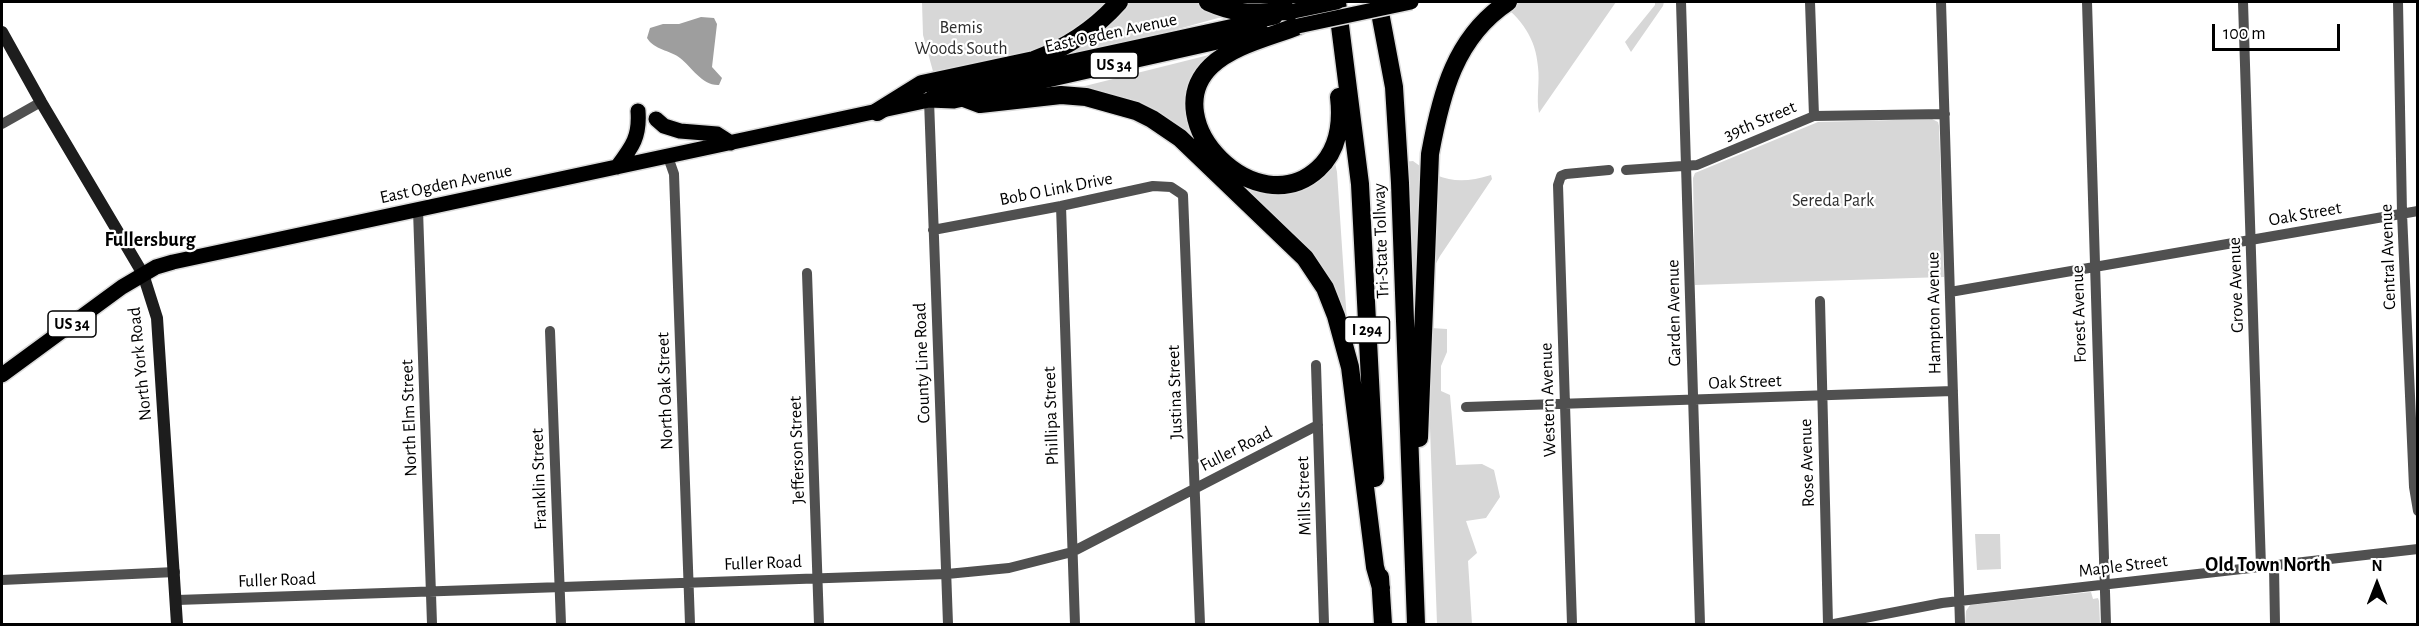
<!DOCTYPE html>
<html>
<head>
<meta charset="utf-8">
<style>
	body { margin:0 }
	#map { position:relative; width:2419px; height:626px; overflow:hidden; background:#fff; font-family:"Alegreya Sans",sans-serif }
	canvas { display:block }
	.frame { position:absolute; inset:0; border:3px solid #000; pointer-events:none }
	.north { position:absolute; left:2347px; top:554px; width:60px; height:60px; -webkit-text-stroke:4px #fff; paint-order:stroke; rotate:0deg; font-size:16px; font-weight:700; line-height:24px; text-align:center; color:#000 }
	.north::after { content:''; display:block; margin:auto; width:21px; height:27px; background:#000; clip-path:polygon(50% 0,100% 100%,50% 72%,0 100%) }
	.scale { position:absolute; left:2212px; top:24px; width:128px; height:27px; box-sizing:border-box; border:3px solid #000; border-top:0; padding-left:8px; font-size:18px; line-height:21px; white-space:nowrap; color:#000; -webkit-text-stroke:4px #fff; paint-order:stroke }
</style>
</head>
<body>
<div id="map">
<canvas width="2419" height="626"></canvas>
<div class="frame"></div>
<div class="north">N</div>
<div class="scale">100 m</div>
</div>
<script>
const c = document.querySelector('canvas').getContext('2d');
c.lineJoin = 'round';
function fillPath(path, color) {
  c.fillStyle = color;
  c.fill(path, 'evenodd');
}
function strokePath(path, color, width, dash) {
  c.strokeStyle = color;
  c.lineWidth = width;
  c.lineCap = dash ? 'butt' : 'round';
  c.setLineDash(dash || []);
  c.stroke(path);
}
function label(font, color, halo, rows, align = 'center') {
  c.font = font + ' "Alegreya Sans",sans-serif';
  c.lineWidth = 4.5;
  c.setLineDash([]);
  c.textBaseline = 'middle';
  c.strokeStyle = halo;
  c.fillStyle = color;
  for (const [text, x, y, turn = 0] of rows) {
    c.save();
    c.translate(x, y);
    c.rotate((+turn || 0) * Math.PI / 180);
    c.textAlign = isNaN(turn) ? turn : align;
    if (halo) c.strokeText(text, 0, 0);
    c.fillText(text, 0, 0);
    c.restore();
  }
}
const green = new Path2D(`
	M922 2H1305L1218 18 1153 36 1071 53 934 75 923 35Z
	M1499 2H1616L1539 113C1536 98 1540 82 1538 67 1536 38 1521 18 1499 2Z
	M1655 2H1664L1663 6 1631 52 1625 42 1655 5Z
	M1209 55C1185 80 1181 101 1192 133L1188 137 1073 89Z
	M1932 119 1938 122 1939 126 1944 277 1695 285 1693 178 1695 173 1818 122Z
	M1413 161C1439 181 1459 185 1491 175L1492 179 1440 256 1417 299 1409 333 1403 162Z
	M1335 163 1337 172 1347 322 1295 239 1249 190C1288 200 1309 196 1335 163Z
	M1431 328 1447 329V352L1441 366V391L1450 395 1456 465 1482 464 1494 470 1500 497 1486 518 1466 521 1477 553 1468 561 1472 624H1437L1427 344Z
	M1975 534H2000L2001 569 1977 570Z
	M2091 592 2093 599 2098 598 2099 601 2100 624H1965L1966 611 1970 605Z`);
const water = new Path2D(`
	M701 17 714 18 717 24 712 67 722 78 719 85C702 86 692 67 680 58 670 50 654 50 647 38L650 28 663 24H679Z`);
const street = new Path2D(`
	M1681 2 1700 624
	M1810 2 1814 116
	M1941 2 1960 624
	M2087 2 2106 624
	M2243 2 2261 567
	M2398 2 2402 213 2414 487 2418 511
	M929 100 948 624
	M2 124 41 102
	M668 157 674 174 690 624
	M1626 170 1697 165 1814 116 1945 114
	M1061 206 1075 624
	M418 210 432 624
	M933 230 1061 206 1153 186 1171 187 1183 195 1200 624
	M807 273 819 624
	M1950 292 2418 211
	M1820 301 1828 624
	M550 331 561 624
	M1316 365 1324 624
	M1466 407 1953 391
	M2274 566 2275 624
	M2 580 175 572
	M177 600 947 574 1009 568 1072 552 1318 425
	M1572 624 1558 185 1561 176 1566 174 1609 170
	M1834 624 1942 603 2418 549`);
const secondary = new Path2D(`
	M2 32 41 102 143 274 157 318 177 624`);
const primary = new Path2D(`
	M929 100 945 89 1275 17
	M656 119 664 126 680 131 717 134 731 143
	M617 167C632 147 640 137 638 111
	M2 375 122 287 156 267 173 262 929 100 954 101 1262 32`);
const highway = new Path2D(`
	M1208 2C1245 18 1257 11 1294 11
	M1337 2 1360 184 1375 478
	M1378 2 1394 87 1400 183 1416 624
	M1298 26C1270 37 1233 45 1211 66 1154 121 1257 225 1318 169 1338 151 1342 123 1339 97
	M964 98 980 104 1061 95 1086 97 1136 111 1152 119 1180 138 1305 258 1325 288 1336 316 1350 367 1375 567 1381 588
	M877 112 922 84 1034 60C1068 47 1095 29 1119 2
	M1419 438 1430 154C1441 94 1455 37 1508 2
	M1380 577 1383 624`);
const primaryBridge = new Path2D(`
	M1294 11 1337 2
	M1298 26 1411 2`);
const shields = [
	[1114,65,48],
	[72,324,48],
	[1367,330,45]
];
const shieldNames = [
	["US 34",1114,65],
	["US 34",72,324],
	["I 294",1367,330]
];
const parkNames = [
	["Bemis",961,28],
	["Woods South",961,49],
	["Sereda Park",1833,201]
];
const streetNames = [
	["East Ogden Avenue",1111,33,-12],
	["39th Street",1760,121,-23],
	["East Ogden Avenue",446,184,-12],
	["Bob O Link Drive",1056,189,-11],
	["Oak Street",2305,214,-10],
	["Tri-State Tollway",1381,241,-92],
	["Central Avenue",2388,257,-92],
	["Grove Avenue",2236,285,-92],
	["Garden Avenue",1674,313,-91],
	["Hampton Avenue",1934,313,-91],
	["Forest Avenue",2079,314,-92],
	["County Line Road",922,363,-92],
	["North York Road",140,364,-96],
	["Oak Street",1745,382,-2],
	["North Oak Street",665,391,-92],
	["Justina Street",1175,392,-92],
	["Western Avenue",1548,400,-92],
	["Phillipa Street",1051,416,-92],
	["North Elm Street",409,418,-92],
	["Fuller Road",1236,449,-27],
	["Jefferson Street",797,450,-92],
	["Rose Avenue",1807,463,-92],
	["Franklin Street",539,479,-92],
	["Mills Street",1304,496,-92],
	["Fuller Road",763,563,-2],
	["Maple Street",2123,566,-7],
	["Fuller Road",277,580,-2]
];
const neighbourhoodNames = [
	["Fullersburg",150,240],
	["Old Town North",2268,565]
];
fillPath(green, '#d7d7d7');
fillPath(water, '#9e9e9e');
strokePath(primary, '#dbdbdb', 18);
strokePath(highway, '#dbdbdb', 21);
strokePath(street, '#505050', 10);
strokePath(secondary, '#1d1d1d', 12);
strokePath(primary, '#000', 15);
strokePath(highway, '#000', 18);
strokePath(primaryBridge, '#dbdbdb', 18, []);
strokePath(primaryBridge, '#000', 15);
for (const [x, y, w] of shields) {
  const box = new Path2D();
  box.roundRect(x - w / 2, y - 13, w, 26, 4.5);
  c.fillStyle = '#fff';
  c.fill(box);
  strokePath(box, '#000', 1.5);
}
label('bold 16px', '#000', null, shieldNames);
label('18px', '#2e2e2e', '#fff', parkNames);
label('18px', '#000', '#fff', streetNames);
label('bold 20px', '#000', '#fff', neighbourhoodNames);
</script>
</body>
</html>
